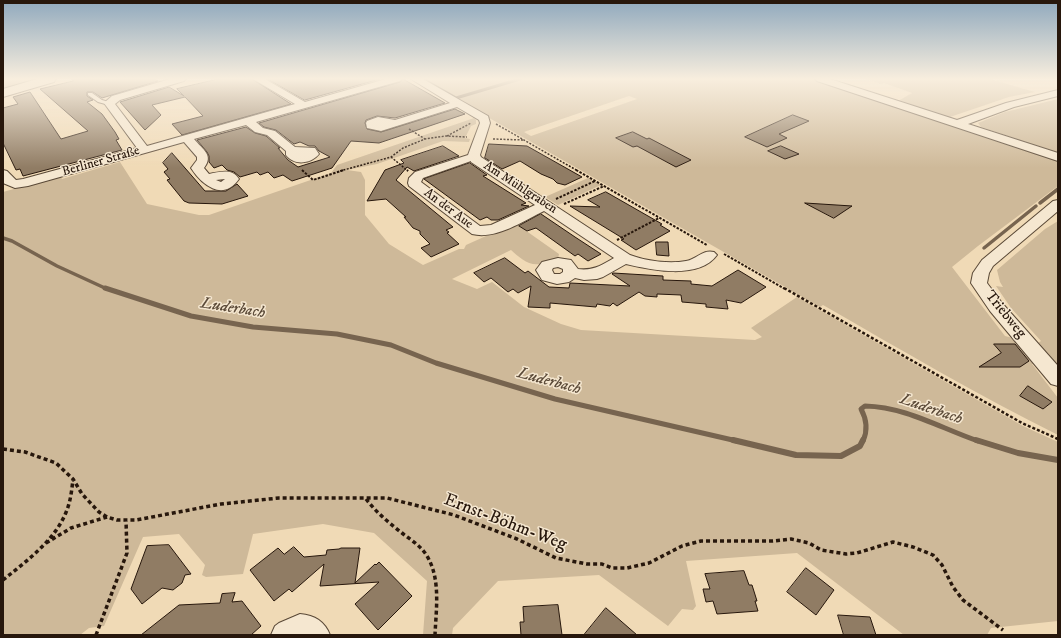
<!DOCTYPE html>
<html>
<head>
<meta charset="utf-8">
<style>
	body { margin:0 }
	#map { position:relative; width:1061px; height:638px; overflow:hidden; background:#f0dab6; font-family:"IM FELL DW Pica",serif }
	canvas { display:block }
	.frame { position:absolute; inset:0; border:4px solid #27170c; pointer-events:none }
</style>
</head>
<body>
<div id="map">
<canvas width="1061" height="638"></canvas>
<div class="frame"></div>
</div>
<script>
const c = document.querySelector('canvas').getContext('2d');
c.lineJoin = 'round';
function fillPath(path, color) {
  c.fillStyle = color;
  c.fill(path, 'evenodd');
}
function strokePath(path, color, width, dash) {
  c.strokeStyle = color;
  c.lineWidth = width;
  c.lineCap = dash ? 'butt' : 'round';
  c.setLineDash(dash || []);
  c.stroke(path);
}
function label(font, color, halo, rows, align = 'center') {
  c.font = font + ' "IM FELL DW Pica",serif';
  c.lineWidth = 3;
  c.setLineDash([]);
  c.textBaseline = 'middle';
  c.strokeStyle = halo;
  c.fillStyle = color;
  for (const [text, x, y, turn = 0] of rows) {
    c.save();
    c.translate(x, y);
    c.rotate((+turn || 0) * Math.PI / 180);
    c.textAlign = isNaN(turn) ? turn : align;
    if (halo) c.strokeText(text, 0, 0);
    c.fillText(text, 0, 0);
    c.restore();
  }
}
const green = new Path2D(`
	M3 79H44L3 91Z
	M421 79H814L1058 161V186L978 246 952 267 1005 336 1017 339 1038 364H1032L1058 398V435C978 395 901 350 823 305L820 307ZM629 96 637 99 531 136 524 132Z
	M866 79H990L1035 92 1009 97 947 118 898 101 912 93 884 83 881 84Z
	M1058 99V153L981 127 978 123 1005 112Z
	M474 118 476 120V124L471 126 465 138 470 139 469 142 443 141 377 164 347 170 361 172 365 180V215L389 244 423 265 459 249H464L466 245 515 223 559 254 558 259C549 258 547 263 540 264 528 266 519 257 511 250L452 279 477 289 492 282 524 307 561 324 581 330 755 340 762 337 751 328 797 297 1023 426 1058 442V621L991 628 987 635H904L797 553 686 561 696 606 693 610 682 609 668 626 599 575 498 581 453 628 452 635H423L427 581 374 533 323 524 253 534 243 574 206 577 202 575 205 565 179 534 143 537 104 626 89 628 80 635H3V192L60 176 62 179 120 162 147 204 199 215H209L331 173 337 165Z
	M588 178 601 185 558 205 545 197Z
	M1058 221V371L1038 343 1041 341 1011 308 996 286 1003 287 1000 282 997 270 1045 229Z`);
const streamFar3 = new Path2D(`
	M423 79 456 98 520 79`);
const streamFar2 = new Path2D(`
	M1040 203 1058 189
	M3 238 12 241 57 266 107 289
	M984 248 1036 206`);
const streamFar1 = new Path2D(`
	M105 288 191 316 253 327 337 334 391 345 436 363 555 399 737 441
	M863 441C868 430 867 420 861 409L865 406C906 407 940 428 978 441`);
const stream = new Path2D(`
	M733 440 796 455 841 456 860 446 863 440
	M976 440 1018 453 1058 460`);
const building = new Path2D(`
	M72 79H155L158 81 102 98 93 92H87V96L93 100 87 102 102 114 115 132 119 139 116 140 122 150 23 176 20 169 16 170 3 143V108L18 104 13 97 30 92 61 139 88 131 40 89 73 81Z
	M218 79H252L291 104 182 135 172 124 203 116 185 97 152 105 161 115 145 130 120 102 169 87 184 96 177 89Z
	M268 79H380L305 100Z
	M403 79 445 103 395 118 377 116 366 120 365 123 367 129 381 132 455 109 465 114 379 143 351 141 332 168 292 181 283 175 274 178 268 172 260 175 257 172 240 177 234 172 227 170 222 165 214 168 209 162V156L207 152 197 140 246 127 255 133 266 136 280 148H278L288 160 298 167 330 157 319 151 315 146H309L300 142 294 144 276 130 264 127 259 123 400 82Z
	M793 115 809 121 779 134 787 138 767 147 745 137Z
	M633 132 647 139 649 138 691 160 676 167 637 146 633 147 616 138Z
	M489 144 527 146 582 177 565 185 557 183 553 179 541 174 520 161 502 169 485 158Z
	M443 146 459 156 414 171 407 167 396 180 453 227 446 230 449 232 447 233 459 244 431 257 421 248 430 244 420 234V231L413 228 404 217H406L386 199 367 201 385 170 404 163 401 160Z
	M781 146 799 154 785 159 768 151Z
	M172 153 205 191H226L237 184 248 196 222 204 189 203 184 201 167 180 170 179 164 172 168 169 163 163Z
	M470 163 487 175 483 176 526 203 521 205 529 206 498 220H491L487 217 480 220 424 179Z
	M606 192 662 224 660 225 670 231 636 250 621 240 624 239 570 206 600 207 588 200Z
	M805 203 852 206 834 218Z
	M541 214 575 237 601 254 588 261 578 254 575 256 536 228 527 231 519 226Z
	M656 242H668L669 256 657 255Z
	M505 258 525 273 528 271 549 287 569 288 570 283 630 286 612 274 613 273 663 276V280L691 281V284L712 286 738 270 766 287 741 303 726 300 728 309 706 307V304L682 302 681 295 657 294V297L645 296 639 292 617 306 613 303 610 306 597 304 596 307 550 303V308L528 307 531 286 518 293 513 289 508 292 491 278 484 282 474 273Z
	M994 344H1015L1029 361 1020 367H979L1001 353Z
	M1028 386 1052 402 1043 409 1020 396Z
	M169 545 191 574 185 575 182 583 173 590 162 588 142 604 131 589 147 546Z
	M294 547 304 557 326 555 327 550 339 549 341 548H360L355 583 375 564 376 565 379 562 412 596 378 630 355 604 379 582 320 586 324 564 292 592 289 589 274 601 250 570 278 548 284 554Z
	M806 568 834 590 816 615 787 592Z
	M744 571 749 585H752L757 601H755L758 611 717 614 713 601 706 602 703 589H710L705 574Z
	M235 593 232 602 242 601 261 626 251 635H141L179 605 220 603 222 594Z
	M558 605 562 635H521L520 622H524L523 607Z
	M606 608 637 635H584Z
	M838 615 870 617 876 635H844Z`);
const pathFar3 = new Path2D(`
	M496 124 578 171
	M409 129 425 139
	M447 136 471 123
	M493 139 524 140
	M391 157 408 171
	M340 171 391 157 403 148 425 139 446 136 467 137`);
const pathFar2 = new Path2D(`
	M302 170 313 180 344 170
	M407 170 408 171
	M576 170 707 245
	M556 199 595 181
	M564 204 604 186
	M617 240 659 218
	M724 254 785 289`);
const pathFar1 = new Path2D(`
	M784 288 1022 423 1058 439`);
const path = new Path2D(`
	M3 449 25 452 56 463 73 479 82 494 99 512 107 517 117 520H136L221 504 279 498H387L454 515 517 539 556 558 587 564H602L612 568H627L649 563 682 546 701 541H773L791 539 809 543 821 550 846 554 857 553 893 542 913 547 933 555 942 565 953 587 963 600 1003 630
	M366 499C376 512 389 523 402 533 411 540 421 546 427 556 441 579 436 610 435 635
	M46 543 71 528 107 517
	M3 580C28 560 58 538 68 507 71 498 72 488 73 479
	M96 635 127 553 126 521`);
const service = new Path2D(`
	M88 93H92L102 100 112 103 109 105 98 102 88 95Z`);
const minor = new Path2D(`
	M170 79H186L184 81 120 100 115 104 147 146 295 104 253 79H265L305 102 386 79H402L400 81 256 122 263 128 275 131 295 147 315 148 319 154C311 164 294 166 286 155V151L267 135 255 132 246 125 194 139C203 150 214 155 204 168L209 174C220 172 232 168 239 179 223 202 202 185 191 168L197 160V157L184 142 28 186 15 188 3 183V170L7 171 16 180 23 179 137 148 104 103 112 96ZM225 179 221 182 216 180Z
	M411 79H423L488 116 490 123 480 155 481 157 630 255C646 261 669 264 686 261 697 259 703 249 714 252L717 255C699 280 651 270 626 264L603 277 597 279 584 280 575 278 569 282 557 284 542 280 536 270 542 262 558 258 571 260 578 269C593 271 602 265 614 258L544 211C523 221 496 240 472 234L409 186 408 183 409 178 415 172 468 155 480 123 479 120 457 107 381 131 367 128 366 123 367 121 378 117 395 120 450 103ZM471 161V162L535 205 491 225 480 226 421 182 423 178ZM558 267 563 269V272L560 274H554L552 270 553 268Z
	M815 79H830L957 120 1006 103 1058 90V96L1014 107 968 124 1058 153V161L817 81Z
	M1058 200V211L993 266 989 273 987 283 1002 303 1058 366V386L1051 384 990 311 971 283 973 273 982 260 1053 201Z
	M300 614C315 615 325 622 330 635H271L275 626 279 623Z`);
const tertiary = new Path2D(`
	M37 79H56L54 82 3 97V89Z`);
const farStreetnames = [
	["Berliner Straße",101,162,-16],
	["Am Mühlgraben",520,188,33],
	["An der Aue",448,209,37]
];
const streetNames = [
	["Triebweg",1005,315,51]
];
const waterNames = [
	["Luderbach",233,309,9],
	["Luderbach",549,382,15],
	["Luderbach",931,410,19]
];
const nearStreetnames = [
	["Ernst-Böhm-Weg",505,523,21]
];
fillPath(green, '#ceb999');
strokePath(streamFar3, '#77644f', 3);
strokePath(streamFar2, '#77644f', 3.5);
strokePath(streamFar1, '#77644f', 5);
strokePath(stream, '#77644f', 6);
fillPath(building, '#907c64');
strokePath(building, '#27170c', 1);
strokePath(service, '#594836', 2);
strokePath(minor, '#594836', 2);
strokePath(tertiary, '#594836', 2);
strokePath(pathFar3, '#27170c', 1.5, [2, 1.5]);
strokePath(pathFar2, '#27170c', 2, [2.5, 1.5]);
strokePath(pathFar1, '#27170c', 2.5, [3, 2]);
strokePath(path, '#27170c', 3.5, [4, 3]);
fillPath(service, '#f5e7d0');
fillPath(minor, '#f5e7d0');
fillPath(tertiary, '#f5e7d0');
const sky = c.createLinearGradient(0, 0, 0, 168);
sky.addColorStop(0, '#90a9bd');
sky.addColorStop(0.47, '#f8eede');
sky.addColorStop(1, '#f8eede00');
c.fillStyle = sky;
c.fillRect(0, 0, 1061, 168);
label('13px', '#27170c', '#f5e7d0', farStreetnames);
label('15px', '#27170c', '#f5e7d0', streetNames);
label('italic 16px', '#5c4b39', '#f5e7d0', waterNames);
label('18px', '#27170c', '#f5e7d0', nearStreetnames);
</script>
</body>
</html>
